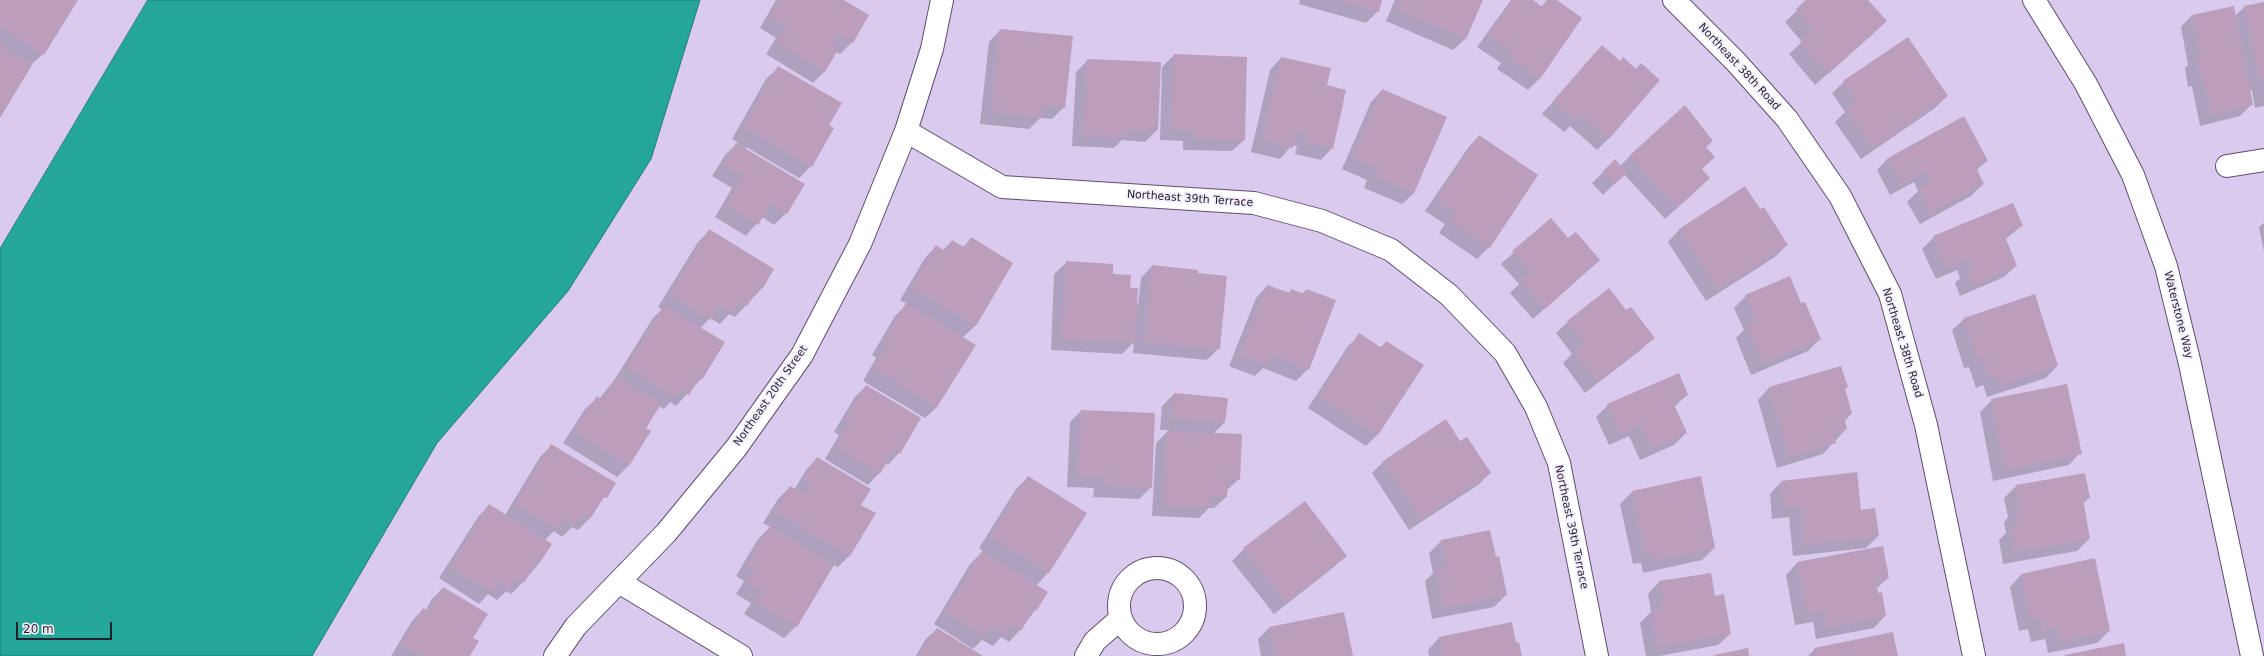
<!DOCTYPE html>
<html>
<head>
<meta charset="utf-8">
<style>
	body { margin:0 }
	#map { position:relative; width:2264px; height:656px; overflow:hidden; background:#d9caee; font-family:"DejaVu Sans",sans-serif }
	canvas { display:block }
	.scale { position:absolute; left:16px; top:622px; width:96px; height:18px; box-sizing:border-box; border:2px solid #241f2c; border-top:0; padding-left:5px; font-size:12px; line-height:14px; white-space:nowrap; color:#241f2c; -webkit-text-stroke:3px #f6effe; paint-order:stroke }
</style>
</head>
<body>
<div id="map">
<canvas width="2264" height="656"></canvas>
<div class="scale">20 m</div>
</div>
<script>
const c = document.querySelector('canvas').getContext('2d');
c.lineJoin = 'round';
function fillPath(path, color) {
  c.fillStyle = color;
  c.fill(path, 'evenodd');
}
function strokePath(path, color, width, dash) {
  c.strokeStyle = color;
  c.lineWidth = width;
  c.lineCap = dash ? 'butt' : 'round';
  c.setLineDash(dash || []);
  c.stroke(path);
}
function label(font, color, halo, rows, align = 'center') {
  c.font = font + ' "DejaVu Sans",sans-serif';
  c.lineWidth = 4;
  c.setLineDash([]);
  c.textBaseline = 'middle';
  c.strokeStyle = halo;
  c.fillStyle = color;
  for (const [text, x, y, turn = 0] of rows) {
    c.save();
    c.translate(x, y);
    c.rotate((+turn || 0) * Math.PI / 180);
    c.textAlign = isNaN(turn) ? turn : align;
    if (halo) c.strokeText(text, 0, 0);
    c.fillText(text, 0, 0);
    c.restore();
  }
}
const water = new Path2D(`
	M148 0H700L651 159 568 291 437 443 312 656H0V249Z`);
const shadow = new Path2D(`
	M0 0H77L43 54 31 65 0 116Z
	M776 0H842L852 42 840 54 836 52 825 71 813 83 766 54 776 38 760 28Z
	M1300 0H1381L1378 11 1366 23 1299 4Z
	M1395 0H1482L1465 39 1453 50 1386 21Z
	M1511 0H1531L1541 7 1547 0H1556L1581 18 1539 79 1528 90 1497 69 1501 63 1477 47Z
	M1808 0H1867L1874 33 1815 85 1789 54 1802 42 1785 22Z
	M2264 3V106L2255 108 2252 90 2249 91 2252 104 2240 116 2200 126 2192 86 2188 87 2185 68 2188 65 2181 27 2192 15 2235 16 2245 6Z
	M1000 30 1064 107 1052 119 1040 118 1029 129 980 124 989 42Z
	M1602 47 1609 138 1597 150 1570 126 1564 132 1542 114Z
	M1174 55 1244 140 1232 151 1183 150V141L1160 140 1162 67Z
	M1281 58 1325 86 1332 148 1321 160 1295 154 1297 146 1292 145 1280 159 1251 152 1270 70Z
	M1088 60 1157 130 1145 142 1122 140 1114 148 1072 146 1076 72Z
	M778 68 811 166 799 178 746 147 745 149 786 213 774 225 762 217 746 236 715 217 732 188 712 176 725 155 738 143 732 139 766 79Z
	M1844 82 1947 96 1935 108 1861 159 1835 122 1845 112 1832 93Z
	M1382 90 1414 193 1402 204 1364 188 1367 180 1342 169 1371 102Z
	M1479 136 1489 247 1477 259 1439 233 1445 224 1425 211 1468 148Z
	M1705 147 1697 190 1665 219 1624 174 1603 195 1592 183 1615 161 1620 166 1630 156Z
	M1888 158 1987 160 1976 171 1983 184 1971 196 1920 224 1907 202 1918 191 1914 182 1890 195 1877 170Z
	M1745 188 1787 245 1775 257 1706 301 1668 242 1679 230Z
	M1551 219 1568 240 1599 260 1533 319 1510 293 1519 284 1501 264Z
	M2264 223V252L2259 227Z
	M2021 226 2005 240 2016 266 2004 277 1960 296 1955 283 1960 278 1957 270 1936 279 1922 249 1934 237Z
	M709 231 763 287 735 317 729 314 720 324 710 318 700 329 701 379 676 406 670 402 664 409 659 406 645 429 628 466 617 477 563 443 585 409 597 398 599 399 615 379 653 318 662 309 658 307 698 242Z
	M971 239 1012 263 975 326 962 338 937 407 925 418 863 381 876 358 872 355 895 316 907 304 900 300 925 258 936 246 943 250 952 241 963 247Z
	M1066 263 1112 275 1129 289 1138 305 1141 278 1152 266 1219 348 1207 360 1133 353 1134 342 1122 354 1051 350 1054 274Z
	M1267 286 1288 294 1291 290 1302 294 1306 290 1308 369 1296 381 1263 368 1255 376 1229 366 1256 298Z
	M2034 295 2057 366 2046 378 1987 397 1983 385 1976 388 1969 367 1964 368 1952 330 1964 319Z
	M1746 296 1820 339 1808 351 1751 375 1736 338 1744 330 1734 308Z
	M1626 312 1653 337 1642 349 1585 393 1563 363 1572 354 1556 333 1568 322Z
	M1360 335 1380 348 1386 342 1378 434 1366 446 1308 408 1348 346Z
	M1841 367 1847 387 1844 390 1851 414 1844 422 1846 429 1823 454 1777 468 1758 400 1769 388Z
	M866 386 899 453 888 465 885 463 879 473 868 485 825 459 839 435 834 432 854 398Z
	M1174 394 1224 423 1213 434 1239 479 1226 491V497L1214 508H1209L1199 518 1152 516 1156 443 1169 430H1160L1162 406Z
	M1687 395 1674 407 1686 433 1674 445 1640 460 1629 436 1609 445 1596 417 1608 405Z
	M1992 400 2080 453 2069 465 1993 481 1980 412Z
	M1081 411 1151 487 1139 499 1093 497 1094 488 1067 487 1070 422Z
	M1460 442 1490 473 1478 485 1409 530 1372 473 1383 462Z
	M552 445 614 483 589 519 578 530 572 527 562 537 554 531 545 540 541 561 523 582 511 594 506 591 497 600 488 594 479 604 439 578 478 517 489 505 505 515 540 457Z
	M817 458 860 505 874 513 849 556 838 567 833 565 796 626 784 638 744 614 751 603 736 594 744 581 736 576 758 539 770 527 763 523 778 499 790 487 794 490 806 470Z
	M2085 474 2089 498 2082 505 2089 539 2077 551 2003 564 1999 540 2006 533 2004 522 2008 517 2004 498 2016 486Z
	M1028 477 1085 513 1048 573 1036 586V609L1020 630 1009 642 1001 637 993 646 982 640 973 649 934 624 970 564 983 551 979 548 1016 489Z
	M1781 482 1860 511 1878 536 1866 548 1793 556 1789 517 1772 519 1770 494Z
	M1632 492 1714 548 1702 560 1643 573 1641 563 1633 564 1620 504Z
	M1489 531 1506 595 1494 607 1432 619 1425 581 1433 573 1429 553 1441 541Z
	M1244 549 1346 556 1334 567 1274 614 1232 561Z
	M1797 563 1888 578 1876 589 1885 616 1874 628 1816 639 1813 622 1795 625 1786 575Z
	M2021 575 2109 631 2097 643 2048 653 2045 639 2031 642 2028 629 2019 631 2010 587Z
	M1659 582 1714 598 1730 634 1718 645 1659 656H1646L1640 623 1651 612 1648 594Z
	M443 588 472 638 469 656H391L412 621 423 609 426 610 431 600Z
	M1270 627 1352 656H1261L1258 639Z
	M937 629 981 656H916L925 640Z
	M1439 638 1515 644 1521 656H1429L1428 650Z
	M1815 649 1897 656H1808Z`);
const building = new Path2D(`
	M0 0H78L44 55 0 27Z
	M780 0H844L869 15 853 43 839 35 833 45 839 48 825 72 777 42 787 26 771 16Z
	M1338 0H1382L1379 12Z
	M1401 0H1483L1466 39 1397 10Z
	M1512 0H1533L1542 7 1547 0H1557L1582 18 1540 79 1508 57 1512 51 1488 35Z
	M1806 0H1868L1887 21 1828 74 1800 42 1813 30 1796 9Z
	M2264 2V79L2259 80 2244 6Z
	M2234 6 2253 105 2211 115 2203 75H2200L2196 55 2200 54 2192 15Z
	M1000 29 1073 36 1065 108 1043 105 1042 118 991 112Z
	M1908 37 1948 96 1873 148 1846 109 1857 102 1843 81Z
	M0 45 32 65 0 118Z
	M1602 45 1620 61 1623 57 1636 69 1641 63 1660 80 1609 139 1582 115 1576 121 1553 101Z
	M1174 54 1247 57 1245 140 1194 138V130L1171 129Z
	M1281 57 1331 68 1327 85 1346 90 1333 149 1306 142 1308 134 1296 132 1293 148 1262 141Z
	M1087 59 1161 62 1158 130 1128 129 1127 137 1083 135Z
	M778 66 842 103 829 125 834 128 812 167 743 127Z
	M1382 89 1447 117 1414 193 1375 176 1378 168 1353 157Z
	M1685 105 1713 141 1706 147 1715 157 1702 169 1710 178 1677 208 1629 156Z
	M1964 116 1988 161 1976 168 1984 184 1931 213 1918 189 1932 182 1926 171 1902 184 1888 158Z
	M1479 135 1538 175 1490 248 1450 221 1456 212 1436 199Z
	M736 143 805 184 787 214 771 204 758 225 726 205 743 176 723 164Z
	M1615 159 1627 173 1615 184 1603 171Z
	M1745 186 1760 209 1764 207 1788 245 1718 290 1679 229Z
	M2013 203 2023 226 2004 234 2017 266 1972 285 1966 271 1973 268 1969 259 1947 268 1933 236Z
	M1551 218 1568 238 1576 232 1600 260 1545 309 1521 280 1531 273 1512 251Z
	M709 229 774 269 763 288 760 286 747 306 739 302 732 313 719 305 710 320 669 295Z
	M971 237 1013 263 976 326 911 288 936 245 945 251 952 240 965 248Z
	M1066 261 1113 264V274L1131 275 1130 288H1138L1135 343 1062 339Z
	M1152 265 1198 270V273L1227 276 1220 349 1144 342Z
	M1790 276 1801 303 1805 302 1821 339 1763 364 1747 326 1757 322 1745 295Z
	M1267 285 1290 293 1291 289 1304 294 1306 289 1336 300 1309 370 1271 355 1267 365 1240 355Z
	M1609 288 1626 310 1631 307 1655 338 1598 382 1574 351 1584 343 1567 321Z
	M2035 294 2058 366 1999 386 1995 374 1988 377 1981 356 1976 357 1964 318Z
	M906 303 976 345 937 407 874 369 887 346 883 343Z
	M664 306 725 342 702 380 699 378 689 395 681 390 676 398 626 367Z
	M1359 333 1382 348 1386 341 1424 365 1378 435 1319 396Z
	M1841 366 1848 387 1845 388 1852 414 1844 417 1847 429 1833 433 1836 443 1789 457 1769 387Z
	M1679 373 1688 395 1673 402 1687 433 1652 449 1641 425 1621 434 1607 404Z
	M617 376 661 404 646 428 651 431 629 466 574 431 597 396 602 400Z
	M2067 384 2082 454 2005 470 1991 399Z
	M866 385 921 418 900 454 894 450 880 474 836 447 850 423 845 420Z
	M1174 393 1228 398 1225 423 1171 418Z
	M1081 410 1155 413 1152 488 1105 486V477L1078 476Z
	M1446 419 1460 441 1467 437 1491 473 1421 519 1383 461Z
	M1167 431 1242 434 1240 480 1228 479 1227 497 1212 496 1211 507 1164 505Z
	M551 444 616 483 607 498 604 497 590 519 581 514 575 526 564 519 557 529 515 504Z
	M817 457 871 489 861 505 876 513 850 556 774 511 790 486 804 495 811 484 804 479Z
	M1857 472 1861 510 1875 508 1879 536 1804 545 1800 506 1784 508 1781 481Z
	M2085 473 2090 498 2083 499 2090 539 2015 552 2011 527 2018 525 2015 509 2020 508 2016 485Z
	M1028 476 1087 513 1049 573 990 536Z
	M1701 476 1715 548 1654 561 1652 552 1645 553 1632 491Z
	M1305 501 1347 556 1286 603 1243 548Z
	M489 504 552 544 541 561 538 559 524 583 516 578 509 589 498 582 492 592 450 567Z
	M770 526 834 565 797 627 755 602 762 591 747 582 755 569 747 564Z
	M1490 530 1496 557 1499 556 1507 595 1444 608 1436 568 1446 566 1441 540Z
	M1883 546 1889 578 1876 581 1878 593 1882 592 1886 616 1827 628 1824 611 1807 614 1797 562Z
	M982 551 1048 592 1037 610 1034 608 1021 631 1011 624 1005 635 992 627 986 638 945 612Z
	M2095 558 2110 631 2060 642 2057 628 2042 631 2040 617 2030 620 2021 574Z
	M1711 573 1715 596 1724 594 1731 634 1658 647 1651 610 1663 608 1659 581Z
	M443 587 488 614 473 638 479 641 470 656H423L402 644 423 608 429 611Z
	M1344 612 1353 656H1275L1269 627Z
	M1512 622 1516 643 1519 642 1522 656H1443L1439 637Z
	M937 628 983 656H919Z
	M1893 632 1898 656H1816L1814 648Z
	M2124 643 2126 656H2065V655Z
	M1748 648 1749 656H1714V655Z`);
const minor = new Path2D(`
	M1674 0 1736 62 1787 119 1840 196 1890 294 1926 425 1974 656
	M2034 0 2086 84 2133 175 2166 266 2190 364 2252 656
	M906 131 1002 187 1254 203 1322 221 1391 250 1449 295 1505 353 1536 407 1559 463 1597 656
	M2227 166 2264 160
	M1119 606a38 38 0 1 1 76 0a38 38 0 1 1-76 0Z
	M619 582 741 656
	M555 656 576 626 666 533 736 448 802 355 860 244 906 131 932 49 942 0
	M1086 656 1095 641 1120 619`);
const streetNames = [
	["Northeast 38th Road",1739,67,47],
	["Northeast 39th Terrace",1190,199,4],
	["Waterstone Way",2178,315,76],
	["Northeast 38th Road",1902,343,73],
	["Northeast 20th Street",771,396,-55],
	["Northeast 39th Terrace",1571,527,78]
];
fillPath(water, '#24a699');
strokePath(water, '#247e78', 1);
fillPath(shadow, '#0003');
fillPath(building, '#bb9ebc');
strokePath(minor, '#5d4f6e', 24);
strokePath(minor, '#fff', 22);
label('11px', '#241f2c', '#f6effe', streetNames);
</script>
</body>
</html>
